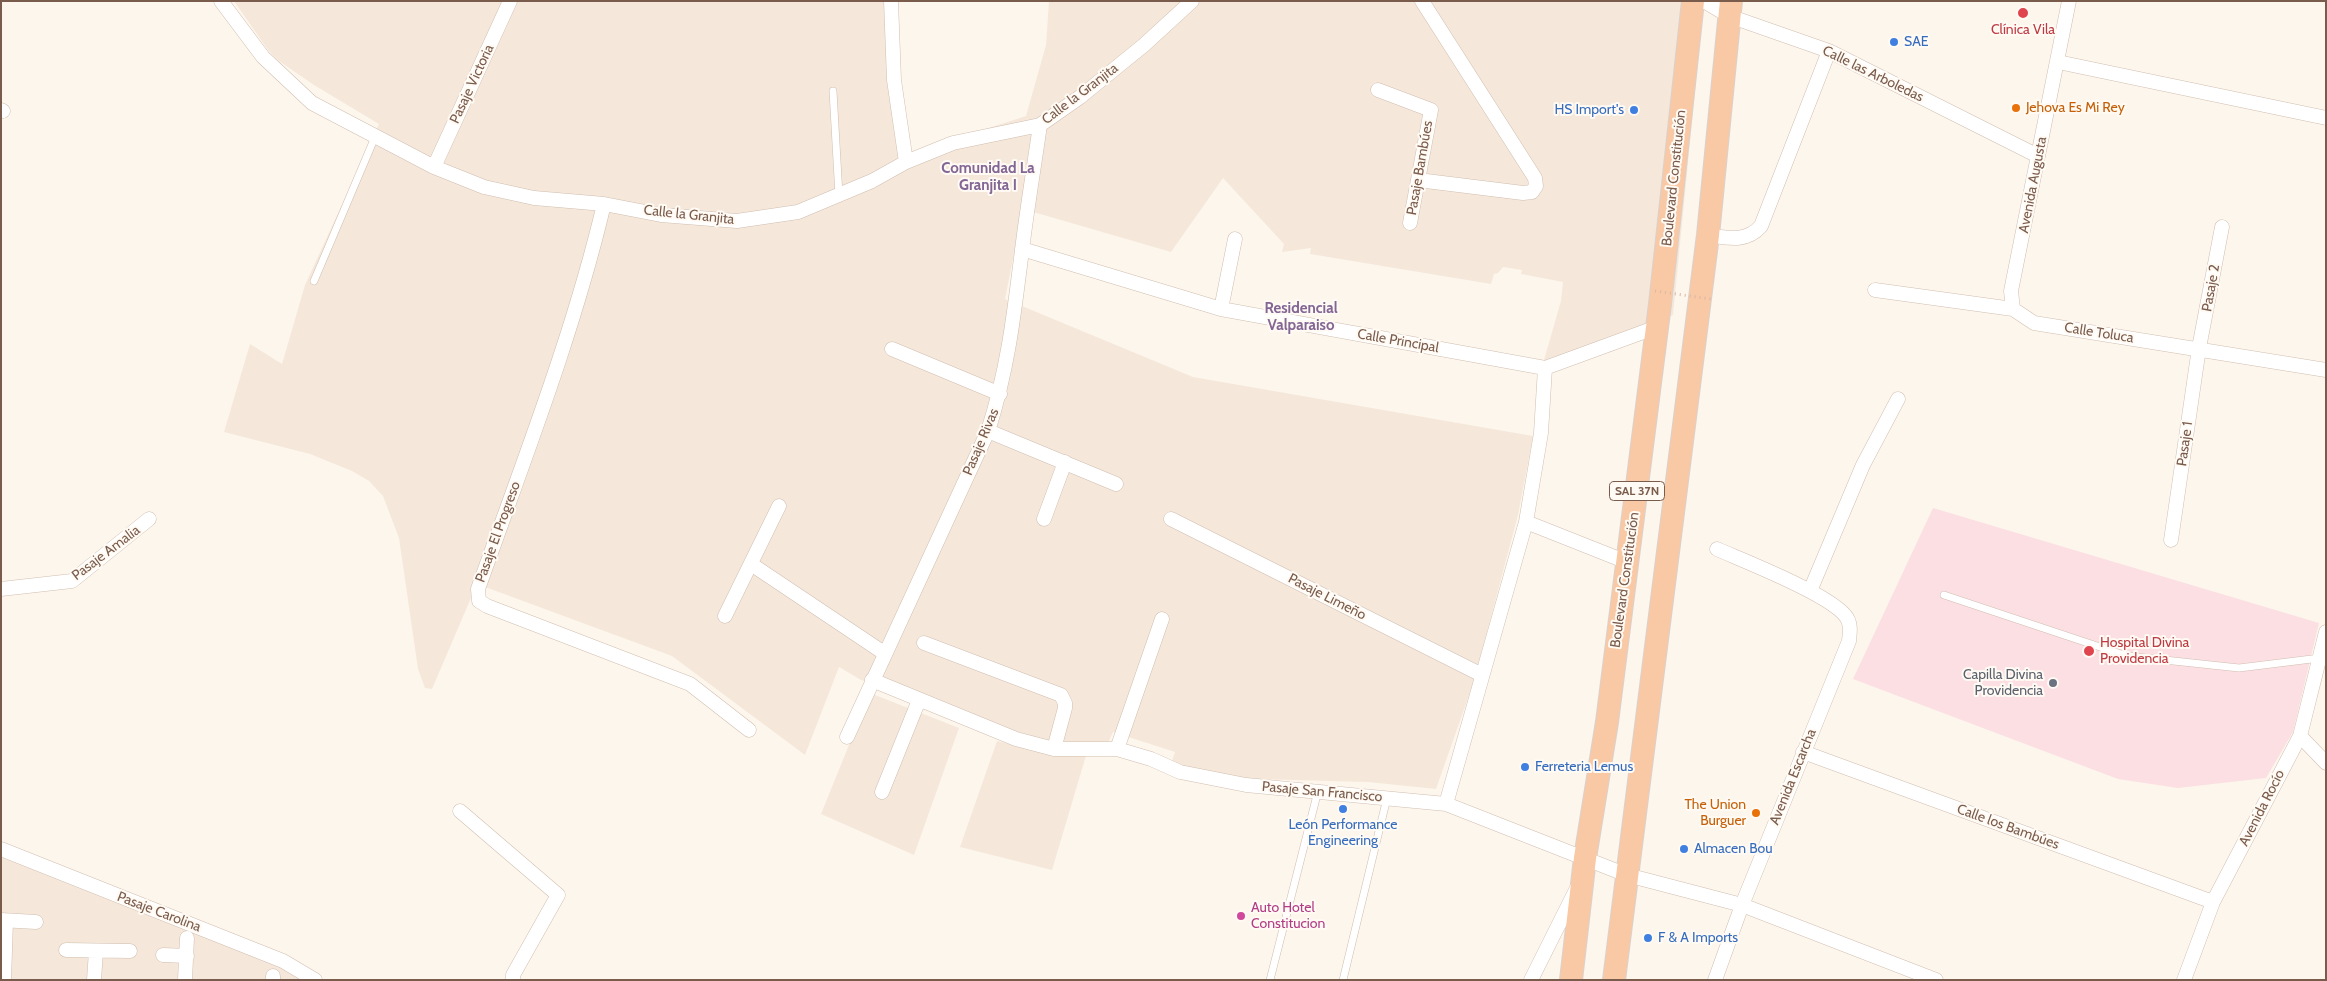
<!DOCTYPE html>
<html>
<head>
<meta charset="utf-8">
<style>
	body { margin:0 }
	#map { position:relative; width:2327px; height:981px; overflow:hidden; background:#fdf6ec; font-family:Cabin,sans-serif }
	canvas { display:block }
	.frame { position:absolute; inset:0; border:2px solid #7a5c4d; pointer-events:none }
</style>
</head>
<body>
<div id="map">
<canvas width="2327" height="981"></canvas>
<div class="frame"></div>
</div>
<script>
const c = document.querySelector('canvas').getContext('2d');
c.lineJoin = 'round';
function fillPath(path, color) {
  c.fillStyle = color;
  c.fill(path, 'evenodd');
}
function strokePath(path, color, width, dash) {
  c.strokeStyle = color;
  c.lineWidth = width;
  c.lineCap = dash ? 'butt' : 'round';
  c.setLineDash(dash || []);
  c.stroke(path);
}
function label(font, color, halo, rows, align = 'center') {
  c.font = font + ' Cabin,sans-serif';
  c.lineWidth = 4;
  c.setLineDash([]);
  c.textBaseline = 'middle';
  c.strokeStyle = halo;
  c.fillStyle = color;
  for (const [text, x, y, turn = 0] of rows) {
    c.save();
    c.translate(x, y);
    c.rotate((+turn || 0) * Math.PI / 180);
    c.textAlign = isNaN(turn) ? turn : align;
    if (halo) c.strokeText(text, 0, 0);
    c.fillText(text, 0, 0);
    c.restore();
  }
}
const residential = new Path2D(`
	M234 1H888L905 155 1026 116 1046 45 1049 1H1704L1673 315 1549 369 1544 360 1561 301 1563 282 1521 274 1522 270 1503 267 1498 273 1494 274 1491 284 1310 254 1311 248 1282 252 1284 244 1223 178 1171 252 1023 209 1005 299 1193 377 1533 436 1518 515 1474 681 1436 789 1368 782 1255 779 1218 775 1171 764 1175 752 1113 732 1108 743 1088 749 1052 870 960 847 997 741 1017 746 879 685 861 680 839 667 805 755 672 656 477 584 432 689 425 688 418 669 399 538 383 496 369 481 352 471 310 454 224 432 250 344 282 364 305 285 379 124 314 85 279 61 268 50Z
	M870 693 959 728 914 855 821 814Z
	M1 857 274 961 305 980H1Z`);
const medical = new Path2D(`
	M1933 508 2319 623 2293 732 2266 778 2178 788 2118 779 1853 679Z`);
const service = new Path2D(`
	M833 91 839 196
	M314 281 375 137
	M1944 595 2127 656 2239 668 2320 658
	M1270 980 1318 791
	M1343 980 1387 798`);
const minor = new Path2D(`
	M221 1 263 57 312 103 434 167 484 187 534 198 604 204 661 215 737 221 798 212 872 181 906 162 953 143 1040 125 1080 97 1144 45 1192 1
	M891 1 894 80 906 162
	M1704 1 1729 16 1829 51 2038 156
	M2058 62 2326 118
	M1378 90 1431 110 1410 223
	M1 110 3 111
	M434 167 510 1
	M1418 180 1523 193 1532 192 1536 186 1535 178 1422 1
	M604 204C573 335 523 462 478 589L479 601 487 606 690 684 749 730
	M1708 235C1728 238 1746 243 1761 226L1829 51
	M1022 249 1221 309 1545 368 1657 327
	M1875 290 2013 309 2034 323 2326 370
	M1221 309 1235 239
	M2013 309 2011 291 2069 1
	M892 349 1000 394
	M988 431 1116 484
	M1044 519 1065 462
	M1171 519 1482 675
	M1526 522 1627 562
	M2171 540 2199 348 2222 227
	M751 564 884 653
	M1 589 72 581 149 519
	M1810 591 1863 465 1898 399
	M725 616 779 506
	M924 643 1061 695 1065 703V708L1054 749
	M872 680 1016 739 1054 749H1117L1151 759 1180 772 1246 785 1446 804 1627 875 1742 905 1936 980
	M2300 736 2326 763
	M847 737 988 431C1008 369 1014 314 1022 250 1027 209 1034 167 1040 125
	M1117 749 1162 619
	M1803 752 2213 902
	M882 792 919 700
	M1446 804 1526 522 1541 433 1545 368
	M460 811 558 895 513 975V980
	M1 849 283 961 315 980
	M1 920 36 922
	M66 950 130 951
	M163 955 187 956
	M4 980 6 921
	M94 980 96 951
	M185 980 187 938
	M273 980V976
	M1531 980 1577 888
	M1715 980 1742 905 1849 641C1850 632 1851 625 1847 618 1834 596 1744 561 1717 549
	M2184 980 2213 902 2300 736 2326 632`);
const trunk = new Path2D(`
	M1571 980 1585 858 1607 722 1660 304 1693 1
	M1614 980 1708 235 1731 1`);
const pathBridge = new Path2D(`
	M1655 291 1711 299`);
const markers = [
	[2023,13,6,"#e0444e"],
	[1894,42,5,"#3f7fe0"],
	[2016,108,5,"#e8710a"],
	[1634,110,5,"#3f7fe0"],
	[2089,651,6,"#e0444e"],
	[2053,683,5,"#6b7280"],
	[1525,767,5,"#3f7fe0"],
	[1343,809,5,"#3f7fe0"],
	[1756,813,5,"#e8710a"],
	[1684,849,5,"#3f7fe0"],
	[1241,916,5,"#d1479c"],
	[1648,938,5,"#3f7fe0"]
];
const shields = [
	[1637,491,55]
];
const shieldNames = [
	["SAL 37N",1637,491]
];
const healthNames = [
	["Clínica Vila",2023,30],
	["Hospital Divina",2100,643,"left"],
	["Providencia",2100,659,"left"]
];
const shopNames = [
	["SAE",1904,42],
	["HS Import's",1624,110,"right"],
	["Ferreteria Lemus",1535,767],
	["León Performance",1343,825,"center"],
	["Engineering",1343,841,"center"],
	["Almacen Bou",1694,849],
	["F & A Imports",1658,938]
];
const streetNames = [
	["Calle las Arboledas",1873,74,26],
	["Pasaje Victoria",472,84,-65],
	["Calle la Granjita",1080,94,-37],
	["Pasaje Bambúes",1420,168,-80],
	["Boulevard Constitución",1674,178,-84],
	["Avenida Augusta",2033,185,-79],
	["Calle la Granjita",689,215,6],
	["Pasaje 2",2211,288,-80],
	["Calle Toluca",2099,333,9],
	["Calle Principal",1398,341,10],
	["Pasaje Rivas",981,442,-67],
	["Pasaje 1",2185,444,-82],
	["Pasaje El Progreso",498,532,-70],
	["Pasaje Amalia",106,553,-37],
	["Boulevard Constitución",1625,580,-82],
	["Pasaje Limeño",1327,597,27],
	["Avenida Escarcha",1793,777,-68],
	["Pasaje San Francisco",1322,792,5],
	["Avenida Rocío",2262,808,-63],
	["Calle los Bambúes",2008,827,20],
	["Pasaje Carolina",159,912,21]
];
const foodNames = [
	["Jehova Es Mi Rey",2026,108],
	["The Union",1746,805,"right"],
	["Burguer",1746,821,"right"]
];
const worshipNames = [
	["Capilla Divina",2043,675],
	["Providencia",2043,691]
];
const hotelNames = [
	["Auto Hotel",1251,908],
	["Constitucion",1251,924]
];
const neighbourhoodNames = [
	["Comunidad La",988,169],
	["Granjita I",988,186],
	["Residencial",1301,309],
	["Valparaiso",1301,326]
];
fillPath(residential, '#f5e8da');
fillPath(medical, '#fbdfe3');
strokePath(service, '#d1beb0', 8);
strokePath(minor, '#d1beb0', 15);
strokePath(trunk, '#dad1cd', 24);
strokePath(service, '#fff', 7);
strokePath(minor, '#fff', 14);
strokePath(trunk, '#f9c8a4', 22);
strokePath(pathBridge, '#d9b8a5', 3, [1, 4]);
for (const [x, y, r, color] of markers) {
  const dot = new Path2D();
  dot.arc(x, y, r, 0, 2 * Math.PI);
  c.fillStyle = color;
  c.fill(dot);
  strokePath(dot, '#fffaf3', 2);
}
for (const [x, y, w] of shields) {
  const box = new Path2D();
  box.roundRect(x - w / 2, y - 9.5, w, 19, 4);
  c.fillStyle = '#fffaf3';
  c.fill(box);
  strokePath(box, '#7a5c4d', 1);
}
label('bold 12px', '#7a5c4d', null, shieldNames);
label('14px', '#be3a42', '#fffaf3', healthNames);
label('14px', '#366cbe', '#fffaf3', shopNames, 'left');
label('14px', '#7a5c4d', '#fffaf3', streetNames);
label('14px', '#c56008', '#fffaf3', foodNames, 'left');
label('14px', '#5b616d', '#fffaf3', worshipNames, 'right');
label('14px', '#b23c85', '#fffaf3', hotelNames, 'left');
label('bold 15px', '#846695', '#fffaf3', neighbourhoodNames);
</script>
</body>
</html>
